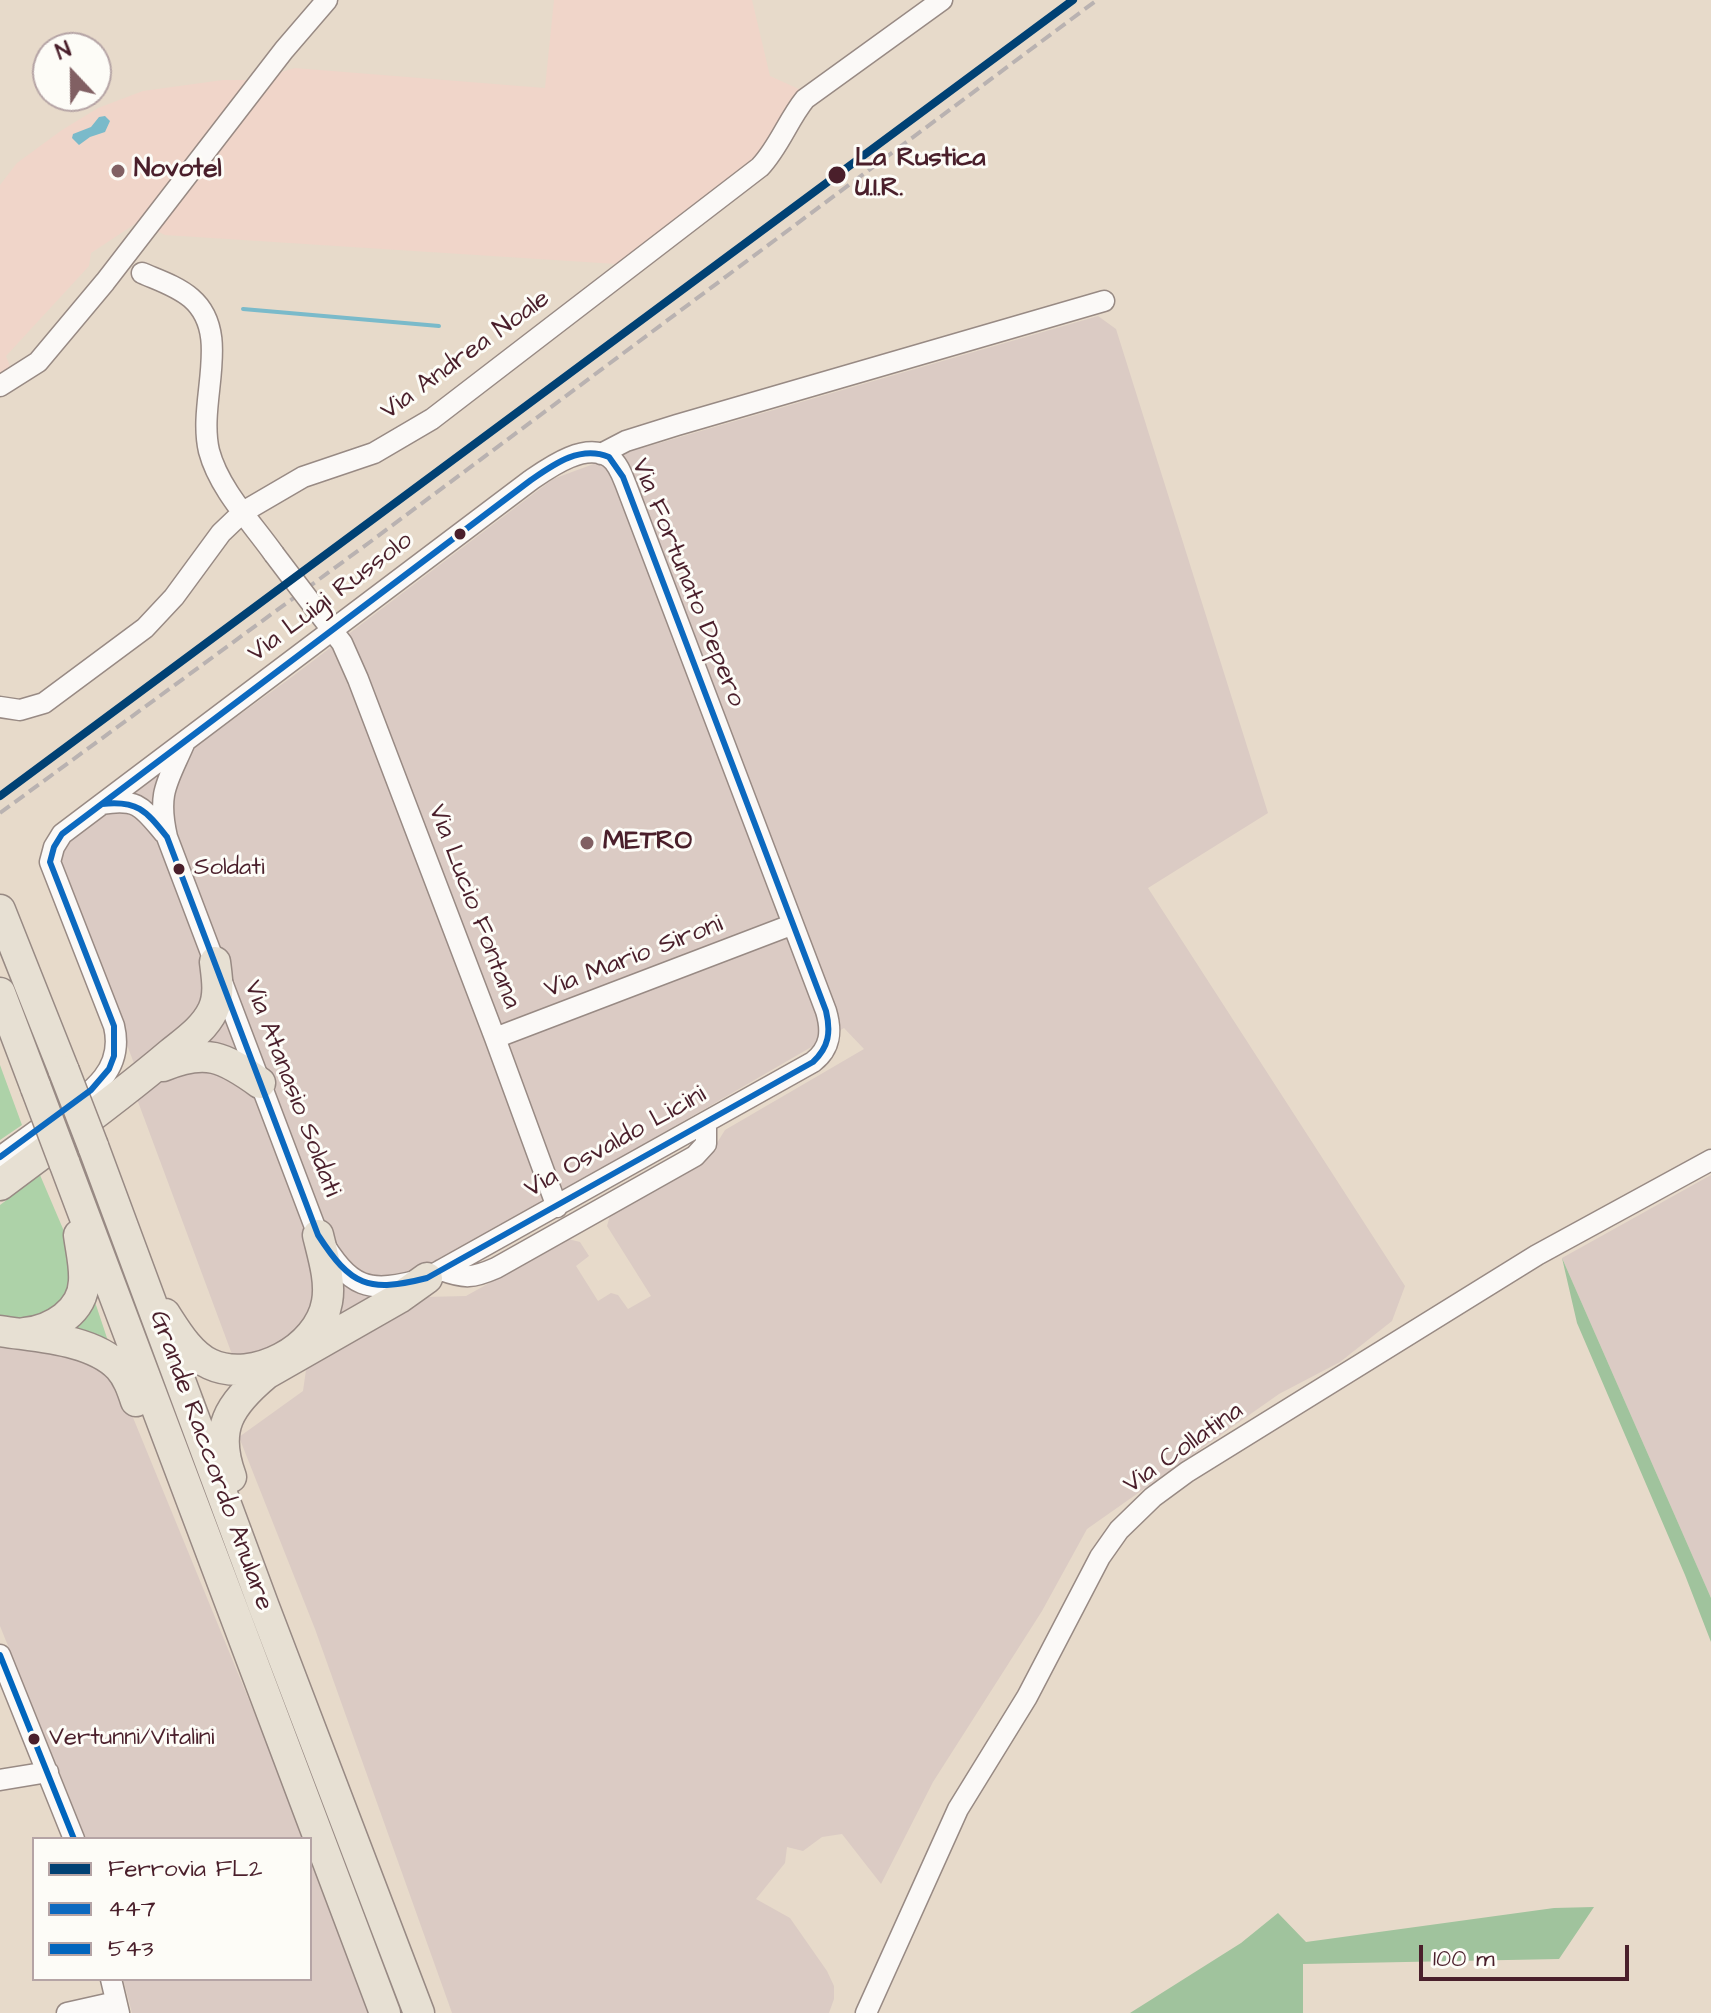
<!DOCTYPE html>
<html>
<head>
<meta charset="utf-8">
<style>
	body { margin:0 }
	#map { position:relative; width:1711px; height:2013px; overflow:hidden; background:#e7daca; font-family:"Architects Daughter",sans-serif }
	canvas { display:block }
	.legend { position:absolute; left:32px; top:1837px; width:280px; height:144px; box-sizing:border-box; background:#fdfcf7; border:2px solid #b5a4a5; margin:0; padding:10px 14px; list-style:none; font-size:24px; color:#4a1f2b }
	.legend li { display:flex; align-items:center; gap:16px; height:40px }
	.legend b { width:40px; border:2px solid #b5a4a5 }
	.north { position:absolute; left:32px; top:32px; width:80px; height:80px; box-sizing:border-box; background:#fdfcf7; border:2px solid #b5a4a5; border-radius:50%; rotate:338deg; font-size:22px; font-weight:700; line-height:32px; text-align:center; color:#4a1f2b }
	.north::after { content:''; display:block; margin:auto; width:28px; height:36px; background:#816063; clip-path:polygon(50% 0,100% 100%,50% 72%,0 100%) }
	.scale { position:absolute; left:1419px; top:1945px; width:210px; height:36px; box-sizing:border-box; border:4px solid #4a1f2b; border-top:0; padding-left:10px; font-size:24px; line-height:28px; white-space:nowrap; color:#4a1f2b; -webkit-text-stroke:6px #fdfcf7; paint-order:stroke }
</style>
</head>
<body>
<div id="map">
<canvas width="1711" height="2013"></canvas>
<ul class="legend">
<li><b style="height:10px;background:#004174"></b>Ferrovia FL2</li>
<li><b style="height:10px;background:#0c69bf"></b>447</li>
<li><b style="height:10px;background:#0065bd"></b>543</li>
</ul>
<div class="north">N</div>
<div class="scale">100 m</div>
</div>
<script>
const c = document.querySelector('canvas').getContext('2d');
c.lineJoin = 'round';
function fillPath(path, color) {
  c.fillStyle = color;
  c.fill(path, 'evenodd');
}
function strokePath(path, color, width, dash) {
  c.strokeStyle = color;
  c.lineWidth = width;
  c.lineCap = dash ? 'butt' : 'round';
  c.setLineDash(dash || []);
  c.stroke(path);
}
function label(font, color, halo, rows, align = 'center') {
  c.font = font + ' "Architects Daughter",sans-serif';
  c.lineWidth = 6;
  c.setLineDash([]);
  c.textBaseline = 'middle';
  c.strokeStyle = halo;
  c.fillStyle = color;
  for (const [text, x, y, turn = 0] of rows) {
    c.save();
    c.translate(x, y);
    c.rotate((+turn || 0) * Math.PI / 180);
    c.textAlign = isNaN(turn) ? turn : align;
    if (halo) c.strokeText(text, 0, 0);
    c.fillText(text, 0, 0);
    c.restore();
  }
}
const built = new Path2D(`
	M554 0H752L770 76 812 95 773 154 632 265 165 235 138 222 91 253 89 266 6 356 11 369 0 375V185L17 163 62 130 98 108 143 91 223 80H252L295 68 545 88Z`);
const industrial = new Path2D(`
	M1098 316 1116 329 1268 813 1148 888 1405 1286 1392 1321 1340 1362 1279 1394 1087 1529 1042 1611 933 1782 881 1884 842 1834 822 1837 803 1851 787 1847 785 1863 756 1899 790 1918 827 1971 834 1986V1999L829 2013H452L315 1629 239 1437 303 1391 307 1363 425 1297 466 1296 568 1239 580 1242 589 1256 576 1266 598 1301 611 1293 618 1295 628 1309 651 1296 607 1226 610 1215 705 1162 725 1130 864 1049 844 1028 529 1211 411 1275 259 1355 233 1357 137 1099 135 1066 63 877 61 859 68 842 109 809 289 679 553 479 618 455Z
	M1711 1175V1598L1562 1258Z
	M0 1345 89 1357 118 1381 306 1839H86L0 1626Z
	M310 1851 371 2013H132L123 1979H310Z`);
const green = new Path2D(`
	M0 1065 22 1125 0 1140Z
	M40 1175 75 1257V1285L49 1317 0 1322V1205Z
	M91 1290 109 1344 63 1331Z`);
const forest = new Path2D(`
	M1562 1258 1711 1598V1642L1685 1575 1577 1323Z
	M1594 1907 1559 1959 1303 1964V2013H1130L1241 1943 1278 1913 1306 1942 1554 1908Z`);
const water = new Path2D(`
	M105 116 110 121 105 132 90 137 79 145 72 138 73 134 91 127 99 117Z`);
const stream = new Path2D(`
	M243 309 439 326`);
const minor = new Path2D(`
	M142 273C158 280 177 286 191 298 233 334 197 400 209 451 219 489 252 523 274 554
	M0 386 38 362 105 282 284 50 327 0
	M601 454 626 441 677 425 1104 301
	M315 608 342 643 358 679 495 1038 557 1207
	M0 707 20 710 44 703 145 628 174 597 221 533 243 512 303 477 374 453 432 419 760 167C779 147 788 120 805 99L942 0
	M102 804C138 798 142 807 164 833
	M495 1038 791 925
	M0 1157C18 1144 37 1130 55 1117 88 1094 125 1072 114 1026L50 862 54 847 62 834 531 480C550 467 585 442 609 457 618 463 622 475 626 485L826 1011C832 1031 831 1048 813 1062L427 1278C366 1295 351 1289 318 1235L167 837C157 793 167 783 184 744
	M441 1270C465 1279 473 1278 496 1268L695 1156 706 1144V1123
	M0 1655 74 1839
	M0 1780 48 1772
	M111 1979 119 2013
	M67 2013 116 2002
	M866 2013 958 1809 1027 1697 1100 1557 1119 1530 1153 1497 1187 1472 1537 1255 1711 1160`);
const highway = new Path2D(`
	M0 910 64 1071
	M0 993 36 1088
	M163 1066C206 1048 224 1057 260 1083
	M93 1146 264 1607 419 2013
	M64 1162 385 2013
	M0 1185C57 1142 116 1100 170 1054 186 1041 204 1029 213 1010 220 995 217 978 215 962
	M165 1314C176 1331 190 1355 210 1364 253 1384 319 1349 327 1302 331 1281 323 1256 318 1235
	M0 1331C37 1337 92 1339 119 1367 128 1377 132 1389 136 1401
	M25 1333C52 1330 83 1312 84 1281 85 1266 81 1250 79 1235
	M231 1477C213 1429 229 1405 266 1374L399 1298 427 1278`);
const rail = new Path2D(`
	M0 813 370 542 1097 0`);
const minorBridge = new Path2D(`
	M274 554 315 608`);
const highwayBridge = new Path2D(`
	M64 1071 93 1146
	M36 1088 64 1162`);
const bus1 = new Path2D(`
	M0 1157 91 1090 109 1069 114 1056V1026L50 862 54 847 62 834 531 480C554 464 580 445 609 457L623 477 826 1011C831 1032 829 1047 813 1062L427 1278C368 1293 351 1286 318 1235L167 837C146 811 138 800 102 804`);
const bus2 = new Path2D(`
	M0 1655 74 1839`);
const rail1 = new Path2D(`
	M0 796 1073 0`);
const markers = [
	[118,171,8,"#816063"],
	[837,175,10,"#4a1f2b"],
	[460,534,7,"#4a1f2b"],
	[587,843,8,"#816063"],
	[179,869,7,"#4a1f2b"],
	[34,1739,7,"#4a1f2b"]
];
const busNames = [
	["Soldati",194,869],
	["Vertunni/Vitalini",49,1739]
];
const stopNames = [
	["La Rustica",855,160],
	["U.I.R.",855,190]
];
const poiNames = [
	["Novotel",134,171],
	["METRO",603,843]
];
const streetNames = [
	["Via Andrea Noale",466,356,-36],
	["Via Fortunato Depero",687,583,68],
	["Via Luigi Russolo",331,598,-37],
	["Via Lucio Fontana",473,907,69],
	["Via Mario Sironi",634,958,-21],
	["Via Atanasio Soldati",291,1089,69],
	["Via Osvaldo Licini",616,1143,-29],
	["Via Collatina",1184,1449,-35],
	["Grande Raccordo Anulare",210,1461,70]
];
fillPath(built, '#f0d5c9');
fillPath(industrial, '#dbcbc4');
fillPath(green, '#add2a8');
fillPath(forest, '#a0c39d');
fillPath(water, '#7abaca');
strokePath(stream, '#7abaca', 4);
strokePath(minor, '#988a84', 23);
strokePath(highway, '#988a84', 33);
strokePath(minor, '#fbf9f7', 20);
strokePath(highway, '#e7e0d3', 30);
strokePath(rail, '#b9b2b1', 4, [12, 6]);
strokePath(minorBridge, '#988a84', 23, []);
strokePath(highwayBridge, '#988a84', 33, []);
strokePath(minorBridge, '#fbf9f7', 20);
strokePath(highwayBridge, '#e7e0d3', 30);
strokePath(bus1, '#0c69bf', 6);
strokePath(bus2, '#0065bd', 6);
strokePath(rail1, '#004174', 8);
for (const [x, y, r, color] of markers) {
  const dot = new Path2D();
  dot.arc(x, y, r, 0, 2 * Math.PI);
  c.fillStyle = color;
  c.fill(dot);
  strokePath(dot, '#fdfcf7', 3);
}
label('24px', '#4a1f2b', '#fdfcf7', busNames, 'left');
label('bold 26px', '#4a1f2b', '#fdfcf7', stopNames, 'left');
label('bold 26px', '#4a1f2b', '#fdfcf7', poiNames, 'left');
label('26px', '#4a1f2b', '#fdfcf7', streetNames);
</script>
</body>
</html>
